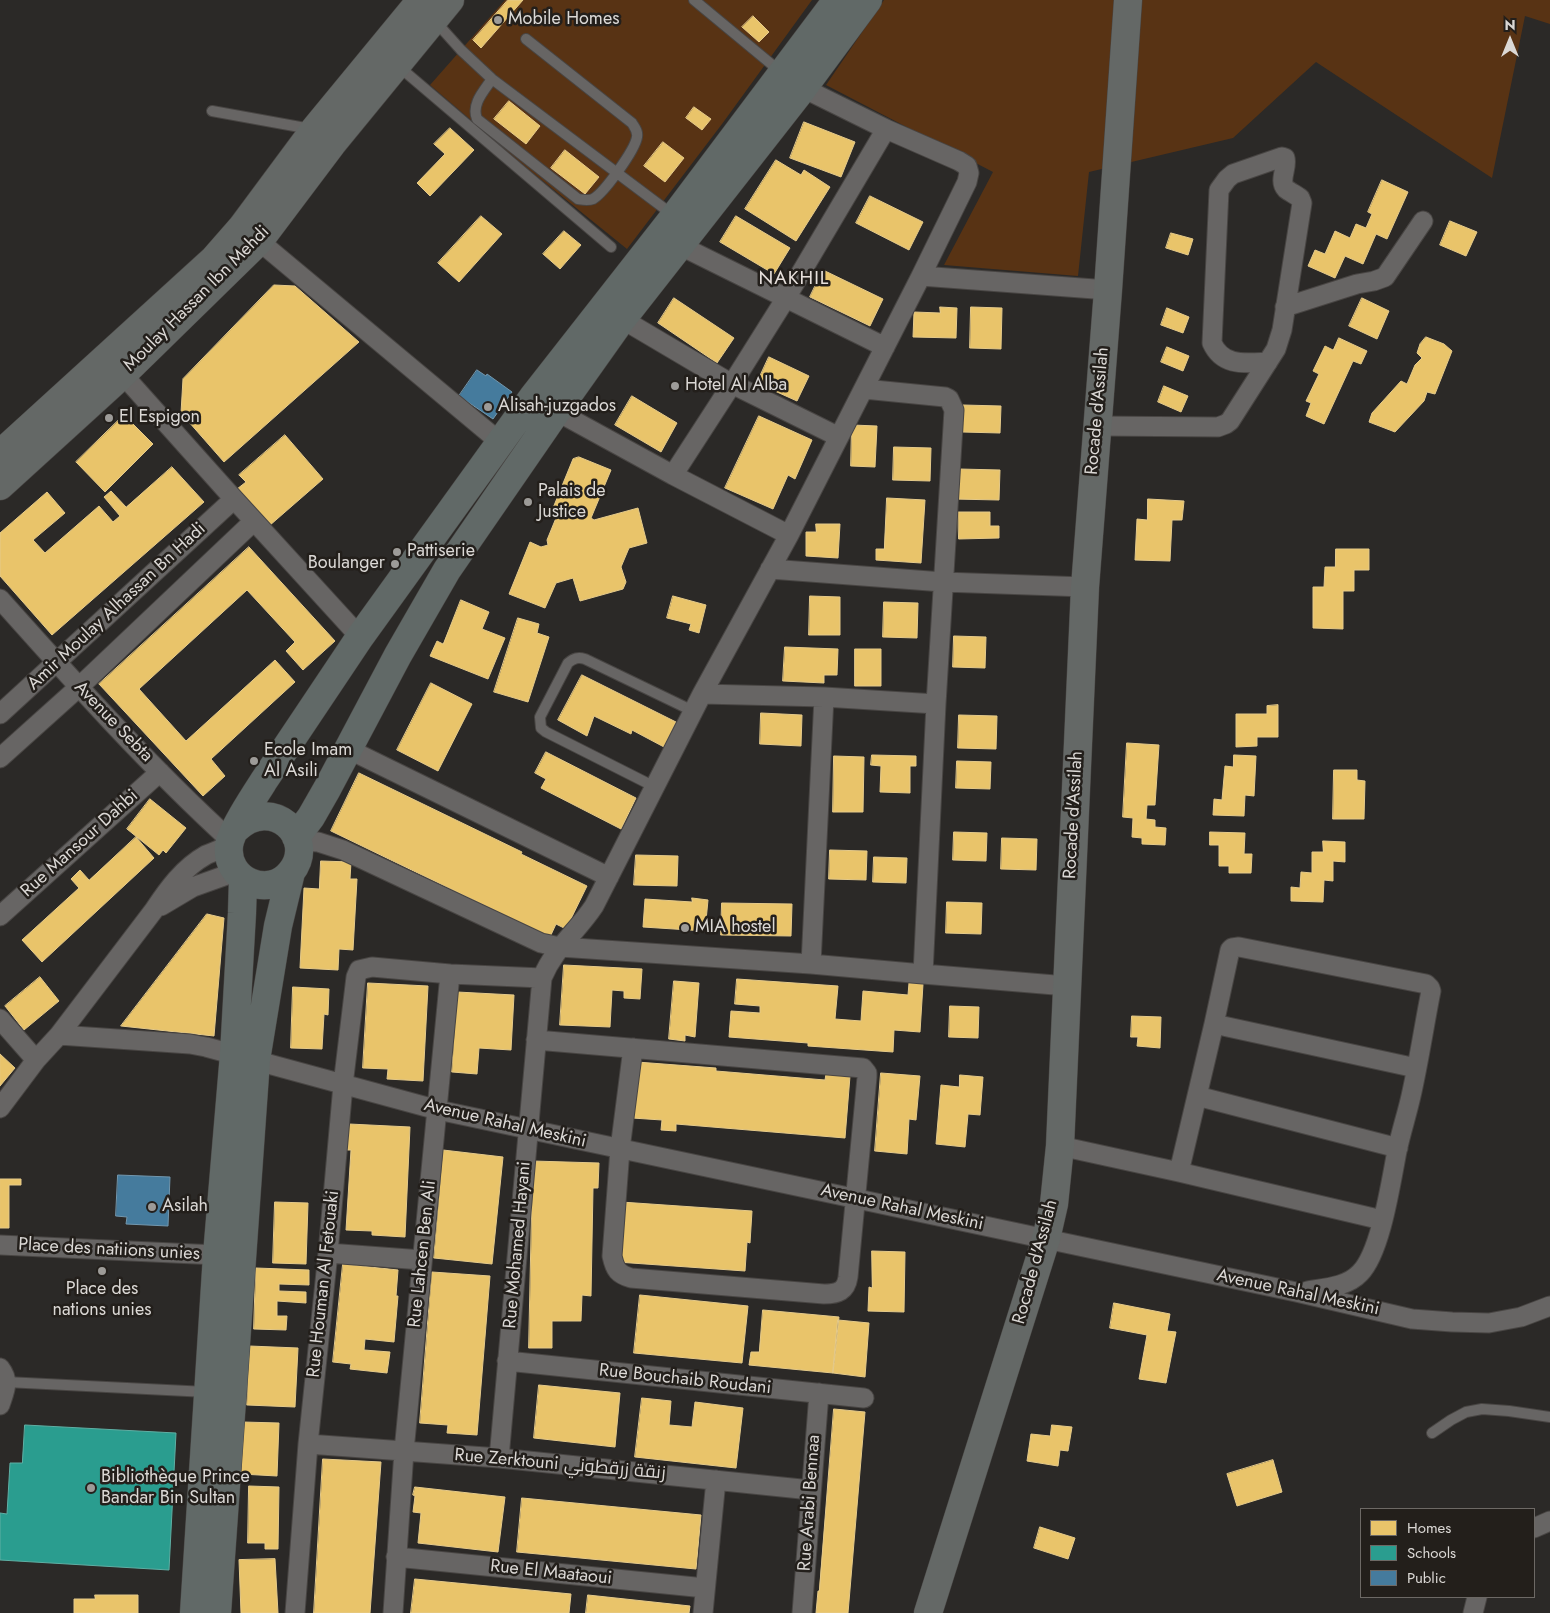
<!DOCTYPE html>
<html>
<head>
<meta charset="utf-8">
<style>
	body { margin:0 }
	#map { position:relative; width:1550px; height:1613px; overflow:hidden; background:#2b2927; font-family:Jost,sans-serif }
	canvas { display:block }
	.legend { position:absolute; left:1360px; top:1508px; width:175px; height:90px; box-sizing:border-box; background:#231f1b; border:1px solid #6d6965; margin:0; padding:6px 9px; list-style:none; font-size:15px; color:#dbd8d5 }
	.legend li { display:flex; align-items:center; gap:10px; height:25px }
	.legend b { width:25px; border:1px solid #6d6965 }
	.north { position:absolute; left:1485px; top:15px; width:50px; height:50px; -webkit-text-stroke:4px #231f1b; paint-order:stroke; rotate:0deg; font-size:14px; font-weight:700; line-height:20px; text-align:center; color:#dbd8d5 }
	.north::after { content:''; display:block; margin:auto; width:18px; height:22px; background:#dbd8d5; clip-path:polygon(50% 0,100% 100%,50% 72%,0 100%) }
</style>
</head>
<body>
<div id="map">
<canvas width="1550" height="1613"></canvas>
<ul class="legend">
<li><b style="height:14px;background:#e9c46a"></b>Homes</li>
<li><b style="height:14px;background:#2a9d8f"></b>Schools</li>
<li><b style="height:14px;background:#457b9d"></b>Public</li>
</ul>
<div class="north">N</div>
</div>
<script>
const c = document.querySelector('canvas').getContext('2d');
c.lineJoin = 'round';
function fillPath(path, color) {
  c.fillStyle = color;
  c.fill(path, 'evenodd');
}
function strokePath(path, color, width, dash) {
  c.strokeStyle = color;
  c.lineWidth = width;
  c.lineCap = dash ? 'butt' : 'round';
  c.setLineDash(dash || []);
  c.stroke(path);
}
function label(font, color, halo, rows, align = 'center') {
  c.font = font + ' Jost,Cairo,sans-serif';
  c.lineWidth = 5;
  c.setLineDash([]);
  c.textBaseline = 'middle';
  c.strokeStyle = halo;
  c.fillStyle = color;
  for (const [text, x, y, turn = 0] of rows) {
    c.save();
    c.translate(x, y);
    c.rotate((+turn || 0) * Math.PI / 180);
    c.textAlign = isNaN(turn) ? turn : align;
    if (halo) c.strokeText(text, 0, 0);
    c.fillText(text, 0, 0);
    c.restore();
  }
}
const green = new Path2D(`
	M505 0H812L722 124 627 249 528 169 430 85Z
	M884 0H1550V24L1525 16 1492 178 1316 62 1233 138 1089 172 1078 276 944 265 993 172 826 85Z`);
const homes = new Path2D(`
	M508 0H523L481 48 473 40Z
	M753 16 769 32 759 42 742 27Z
	M509 101 540 126 526 144 494 119Z
	M694 107 711 119 702 130 686 118Z
	M804 122 855 142 841 177 790 158Z
	M450 128 474 150 430 196 417 183 445 154 434 144Z
	M663 142 684 158 665 182 644 166Z
	M565 150 599 177 585 194 551 168Z
	M776 160 801 175 804 170 830 187 796 241 745 209Z
	M1382 180 1408 192 1387 239 1376 234 1363 264 1345 256 1335 278 1308 266 1315 250 1325 254 1335 231 1350 238 1356 224 1366 228 1372 214 1368 212Z
	M870 196 923 222 909 250 856 223Z
	M481 216 502 234 459 282 438 263Z
	M736 216 790 248 774 274 720 242Z
	M1450 221 1477 232 1466 256 1440 245Z
	M564 231 581 245 560 269 543 254Z
	M1171 233 1193 239 1188 255 1166 248Z
	M823 270 883 299 870 326 810 297Z
	M274 285 295 286 359 342 224 462 181 413 183 379Z
	M674 298 734 338 717 363 658 323Z
	M1362 298 1389 311 1377 339 1349 326Z
	M940 307 957 308 956 338 913 337 914 312 940 313Z
	M971 307 1002 308 1001 349 970 348Z
	M1167 308 1189 317 1183 333 1161 325Z
	M1426 337 1444 344 1452 351 1435 394 1427 392 1424 401 1395 432 1369 422 1372 413 1401 381 1407 384 1415 365 1422 358 1417 353 1420 344Z
	M1339 338 1367 351 1361 364 1353 361 1324 424 1306 416 1311 403 1306 401 1319 374 1313 371 1325 346 1333 350Z
	M1167 347 1189 356 1183 371 1161 362Z
	M769 357 809 376 797 401 757 383Z
	M1164 386 1188 396 1181 412 1158 402Z
	M632 396 677 423 661 452 615 425Z
	M963 405 1001 406 1000 433 962 432Z
	M124 415 153 444 105 492 76 462Z
	M759 416 812 440 795 479 788 475 773 509 725 488Z
	M852 425 877 426 875 467 851 466Z
	M285 435 323 479 269 526 237 489 246 482 239 475Z
	M894 447 931 448 930 481 893 480Z
	M579 457 611 470 591 518 594 520 638 508 647 543 629 548 621 567 626 582 623 589 580 601 573 578 556 583 545 608 509 594 530 542 541 547 548 545 547 540 556 518 568 514 553 508 573 459Z
	M172 467 204 502 52 635 0 576V533L47 492 65 513 33 540 45 553 99 506 113 522 120 516 104 497 111 491 126 507Z
	M959 469 1000 470 999 500 953 499V491H959Z
	M887 498 925 500 921 563 876 560V549H884Z
	M1148 499 1184 501 1182 520H1172L1170 561 1135 560 1137 519 1147 520Z
	M958 512H990V526H999V538L959 539Z
	M816 524H840L838 558 806 556V532H816Z
	M249 547 335 641 303 670 286 651 295 642 247 590 139 689 186 741 275 660 295 682 211 759 225 776 203 796 99 684Z
	M1336 549H1369V570H1354V591H1343V629L1313 628V587H1324L1325 567H1335Z
	M673 596 706 605 699 633 689 630 691 624 667 618Z
	M810 596 840 597V635H809Z
	M461 600 489 612 482 629 505 638 488 679 430 656 437 641 443 644Z
	M884 602 918 603 917 638 883 637Z
	M518 618 539 624 537 633 549 637 528 702 494 692Z
	M954 636 986 637 985 668 953 667Z
	M785 647 838 649 837 675H824V683L783 681Z
	M855 649H881V686H855Z
	M582 675 676 722 664 747 632 730 631 734 594 716 587 736 558 720Z
	M431 683 472 704 438 771 397 750Z
	M1278 705V737H1257V746L1236 747V714H1267V706Z
	M761 713 802 715 801 746 760 744Z
	M959 715 997 716 996 749 958 748Z
	M1127 743 1159 745 1155 805H1147L1146 819 1155 820V827L1166 828 1165 845 1142 844V838L1132 837 1133 818 1123 817Z
	M546 752 636 798 621 829 541 788 546 779 535 773Z
	M872 755 916 756V766H910V793L880 792 881 766 871 765Z
	M1234 755 1256 756 1254 796 1245 795 1244 816 1213 815 1214 799 1222 800 1225 766 1233 767Z
	M834 756 864 757 863 812H833Z
	M957 761 991 762 990 789 956 788Z
	M1334 770H1357V780L1365 781 1364 819H1333Z
	M359 773 522 852 521 854 587 886 566 929 556 924 550 937 331 831Z
	M150 799 186 828 166 853 163 850 159 855 127 829Z
	M954 832 987 833 986 861 953 860Z
	M1210 832 1245 833 1244 854H1252L1251 873H1229V866H1219V845H1210Z
	M136 837 154 858 42 962 22 940 79 888 71 879 80 870 89 880Z
	M1002 838 1037 839 1036 870 1001 869Z
	M1323 841 1345 842V862L1333 861V881L1324 880 1323 902 1291 901V887L1300 888 1301 872 1312 873V852H1323Z
	M830 850 867 851 866 880 829 879Z
	M636 855 678 856 677 886 634 885Z
	M874 857 907 858 906 883 873 882Z
	M321 861 351 862 350 879H357L353 950 339 949 338 970 300 968 304 888 319 889Z
	M692 898 708 900 705 931 643 927 645 899 692 902Z
	M947 902 982 903 981 934 946 933Z
	M722 903 792 904 791 936 721 935Z
	M207 914 224 918 214 1036 121 1026Z
	M564 965 642 969 640 999 624 998V991L612 990 610 1027 560 1025Z
	M40 977 59 1001 24 1030 5 1006Z
	M737 979 838 986 835 1019 861 1021 863 991 908 995 909 983 923 984 920 1032 894 1030 893 1052 808 1046V1043L729 1037 731 1011 760 1013V1006L735 1004Z
	M674 981 699 983 695 1037 685 1035V1041L669 1039Z
	M368 983 428 986 423 1081 387 1079 388 1069 363 1068Z
	M293 987 329 989 328 1015 324 1014 322 1049 291 1048Z
	M457 992 514 995 511 1050 479 1048 477 1074 452 1072Z
	M950 1006 979 1007 978 1038 949 1037Z
	M1132 1016 1161 1017 1160 1048 1137 1046 1138 1037H1131Z
	M0 1054 15 1068 0 1086Z
	M637 1062 716 1068V1071L825 1080 826 1074 850 1076 845 1138 676 1124V1131L661 1130 662 1120 632 1118Z
	M881 1073 920 1076 916 1120 909 1119 907 1154 875 1151Z
	M960 1075 983 1077 980 1115 968 1114 965 1147 936 1144 941 1085 959 1087Z
	M349 1124 410 1127 405 1237 372 1235V1231L346 1230 351 1150H347Z
	M443 1150 503 1157 492 1264 434 1258Z
	M533 1161 599 1163 598 1188H593L591 1296 582 1295 581 1321H552V1348H529Z
	M0 1179H21V1185H9V1228H0Z
	M275 1202 308 1203 306 1264 273 1263Z
	M621 1202 752 1211 750 1243 747 1242 745 1271 617 1262Z
	M872 1251 905 1252 904 1312 868 1311 869 1287 872 1288Z
	M343 1264 398 1270 396 1296H398L394 1342 365 1339 364 1350 390 1352 387 1373 350 1369 351 1364 333 1362Z
	M256 1268 309 1270V1285L279 1284V1291L306 1292V1303L277 1301V1316H287L286 1330 254 1329Z
	M432 1272 490 1276 477 1435 447 1433 448 1425 420 1423Z
	M640 1295 748 1306 742 1363 634 1353Z
	M1114 1303 1170 1314 1167 1331 1176 1332 1166 1383 1139 1379 1147 1335 1110 1328Z
	M763 1310 839 1317 833 1373 749 1365 751 1352H759Z
	M838 1320 869 1323 865 1377 833 1373Z
	M249 1346 298 1348 295 1407 247 1405Z
	M539 1385 620 1393 615 1447 534 1438Z
	M642 1398 671 1401 669 1425 692 1427 695 1402 743 1408 736 1468 635 1457Z
	M834 1409 865 1412 848 1613H816L818 1591H819Z
	M243 1422 279 1423 277 1476 241 1474Z
	M1052 1425 1072 1427 1068 1451 1060 1450 1058 1466 1027 1461 1031 1434 1050 1436Z
	M323 1459 381 1462 370 1613H314Z
	M1273 1460 1282 1492 1237 1506 1227 1474Z
	M249 1486 279 1487 278 1549H265V1543H248Z
	M415 1487 505 1497 498 1552 418 1543 421 1513 413 1512 415 1496 413 1495Z
	M522 1498 701 1515 696 1569 517 1552Z
	M1040 1527 1075 1538 1068 1559 1034 1548Z
	M275 1559 278 1613H241L239 1560Z
	M415 1579 571 1594 569 1613H411Z
	M95 1595H138V1613H74V1599H95Z
	M588 1595 690 1606 689 1613H586Z`);
const schools = new Path2D(`
	M25 1425 176 1433 169 1570 0 1560V1513L7 1514 10 1463H22Z`);
const public = new Path2D(`
	M477 370 486 376 487 374 512 392 493 419 459 396Z
	M118 1175 170 1177 168 1226 126 1224 127 1217 116 1216Z`);
const lane = new Path2D(`
	M694 0 782 73
	M435 21 461 50 492 79 673 215
	M397 65 611 247
	M492 79C484 91 471 104 477 119L578 199C584 200 588 201 593 199 604 193 635 150 637 137 638 131 635 128 632 123L526 39
	M212 111 311 129
	M655 787 546 732 541 728 540 717 568 663C574 658 578 657 585 659L693 711
	M6 1382 207 1392
	M1432 1433 1451 1420 1466 1412 1482 1409 1509 1411 1550 1417`);
const street = new Path2D(`
	M803 88 886 129 959 161 967 166 969 173 967 182 921 276
	M259 241 501 443
	M679 245 885 347
	M1285 307 1357 284 1374 281 1385 277 1423 221
	M622 319 732 384 673 475 789 535 702 694
	M116 367 234 499 360 637
	M864 389 945 397 949 399 954 410 936 704 923 974 1067 986
	M547 406 673 475
	M1097 426 1218 427 1226 424 1230 421 1276 349 1282 330 1302 203 1300 198C1296 195 1290 192 1286 189 1278 181 1288 167 1285 158L1282 157 1233 174 1227 179 1219 190 1212 343C1223 367 1245 363 1268 362
	M839 437 732 384 786 298 886 129
	M789 535 921 276 1108 290
	M770 569 943 582 1085 587
	M0 599C74 682 148 765 230 840
	M824 697 936 704
	M0 714 234 499
	M348 749 609 877
	M0 758 79 687 254 521
	M298 841 318 842 343 850 541 943 560 947 811 964 923 974
	M161 906 193 887 235 872
	M0 916 160 772
	M450 974 542 978
	M0 1019 36 1060
	M1214 1024 1416 1068
	M59 1035 190 1044 206 1047 438 1110 1296 1292 1412 1319 1452 1322 1489 1323 1521 1317 1550 1306
	M536 1040 863 1068 867 1073V1077L848 1277C846 1291 838 1294 824 1294L631 1278C618 1274 615 1270 612 1256L620 1149 633 1048
	M1197 1096 1398 1148
	M0 1108 36 1060 59 1035 154 910C168 889 183 868 206 855 213 852 221 849 228 846
	M1060 1146 1179 1172 1382 1220
	M1179 1172 1214 1024 1230 950 1232 948 1239 947 1426 984 1430 988 1431 991C1424 1026 1419 1061 1411 1096 1407 1114 1401 1132 1397 1151 1391 1181 1381 1252 1360 1273 1347 1287 1325 1288 1307 1291
	M0 1245 217 1255
	M328 1253 422 1260
	M507 1361 864 1398
	M0 1368C10 1381 5 1390 0 1405
	M308 1444 499 1458 811 1490
	M499 1458 542 978C555 947 576 933 594 906L702 694 824 697 811 964
	M1534 1528 1550 1521
	M396 1557 705 1588
	M295 1613 308 1444 328 1253 343 1085 356 977 359 970 372 967 450 974 404 1451 393 1613
	M703 1613 716 1480
	M802 1613 819 1393
	M1473 1613 1477 1597`);
const secondary = new Path2D(`
	M0 454 214 259 242 227 314 130 421 0
	M0 486 122 375 259 241 332 144 450 0
	M928 1613 1046 1239 1054 1204 1060 1146 1085 587 1108 290 1128 0`);
const primary = new Path2D(`
	M236 829C272 794 318 838 291 872 269 900 225 880 229 846 230 832 256 793 265 779L360 637 533 397 674 217 837 0
	M296 837 311 817 327 789 398 655 447 570 556 412 622 319 803 88 868 0
	M194 1613 217 1255 234 1054 242 913 243 879
	M217 1613 256 1060 278 926 291 872`);
const markers = [
	[498,20,5,"#9d9b98"],
	[675,386,5,"#9d9b98"],
	[488,407,5,"#9d9b98"],
	[109,418,5,"#9d9b98"],
	[528,502,5,"#9d9b98"],
	[397,552,5,"#9d9b98"],
	[395,564,5,"#9d9b98"],
	[254,761,5,"#9d9b98"],
	[685,928,5,"#9d9b98"],
	[152,1207,5,"#9d9b98"],
	[102,1271,5,"#9d9b98"],
	[91,1488,5,"#9d9b98"]
];
const poiNames = [
	["Mobile Homes",508,20],
	["Hotel Al Alba",685,386],
	["Alisah-juzgados",498,407],
	["El Espigon",119,418],
	["Palais de",538,492],
	["Justice",538,513],
	["Pattiserie",407,552],
	["Boulanger",385,564,"right"],
	["Ecole Imam",264,751],
	["Al Asili",264,772],
	["MIA hostel",695,928],
	["Asilah",162,1207],
	["Place des",102,1290,"center"],
	["nations unies",102,1311,"center"],
	["Bibliothèque Prince",101,1478],
	["Bandar Bin Sultan",101,1499]
];
const streetNames = [
	["Moulay Hassan Ibn Mehdi",197,299,-45],
	["Rocade d'Assilah",1098,411,-85],
	["Amir Moulay Alhassan Bn Hadi",117,607,-43],
	["Avenue Sebta",113,722,46],
	["Rocade d'Assilah",1074,815,-87],
	["Rue Mansour Dahbi",80,844,-42],
	["Avenue Rahal Meskini",505,1124,13],
	["Avenue Rahal Meskini",902,1208,12],
	["Rue Mohamed Hayani",518,1245,-85],
	["Place des natiions unies",109,1250,3],
	["Rue Lahcen Ben Ali",423,1254,-84],
	["Rocade d'Assilah",1036,1262,-75],
	["Rue Houman Al Fetouaki",324,1284,-84],
	["Avenue Rahal Meskini",1298,1293,12],
	["Rue Bouchaib Roudani",685,1380,6],
	["Rue Zerktouni زنقة زرقطوني",560,1465,5],
	["Rue Arabi Bennaa",810,1503,-86],
	["Rue El Maataoui",551,1573,6]
];
const neighbourhoodNames = [
	["NAKHIL",794,279]
];
fillPath(green, '#583314');
fillPath(homes, '#e9c46a');
strokePath(homes, '#e5ca8a', 1);
fillPath(schools, '#2a9d8f');
strokePath(schools, '#5fafa4', 1);
fillPath(public, '#457b9d');
strokePath(public, '#7297ae', 1);
strokePath(lane, '#484543', 12);
strokePath(street, '#484543', 21);
strokePath(secondary, '#484543', 29);
strokePath(primary, '#484543', 29);
strokePath(lane, '#676564', 10);
strokePath(street, '#676564', 19);
strokePath(secondary, '#646866', 28);
strokePath(primary, '#616967', 28);
for (const [x, y, r, color] of markers) {
  const dot = new Path2D();
  dot.arc(x, y, r, 0, 2 * Math.PI);
  c.fillStyle = color;
  c.fill(dot);
  strokePath(dot, '#231f1b', 2);
}
label('18px', '#dbd8d5', '#231f1b', poiNames, 'left');
label('18px', '#dbd8d5', '#231f1b', streetNames);
c.letterSpacing = '1px';
label('19px', '#e7e0dc', '#231f1b', neighbourhoodNames);
c.letterSpacing = '0px';
</script>
</body>
</html>
